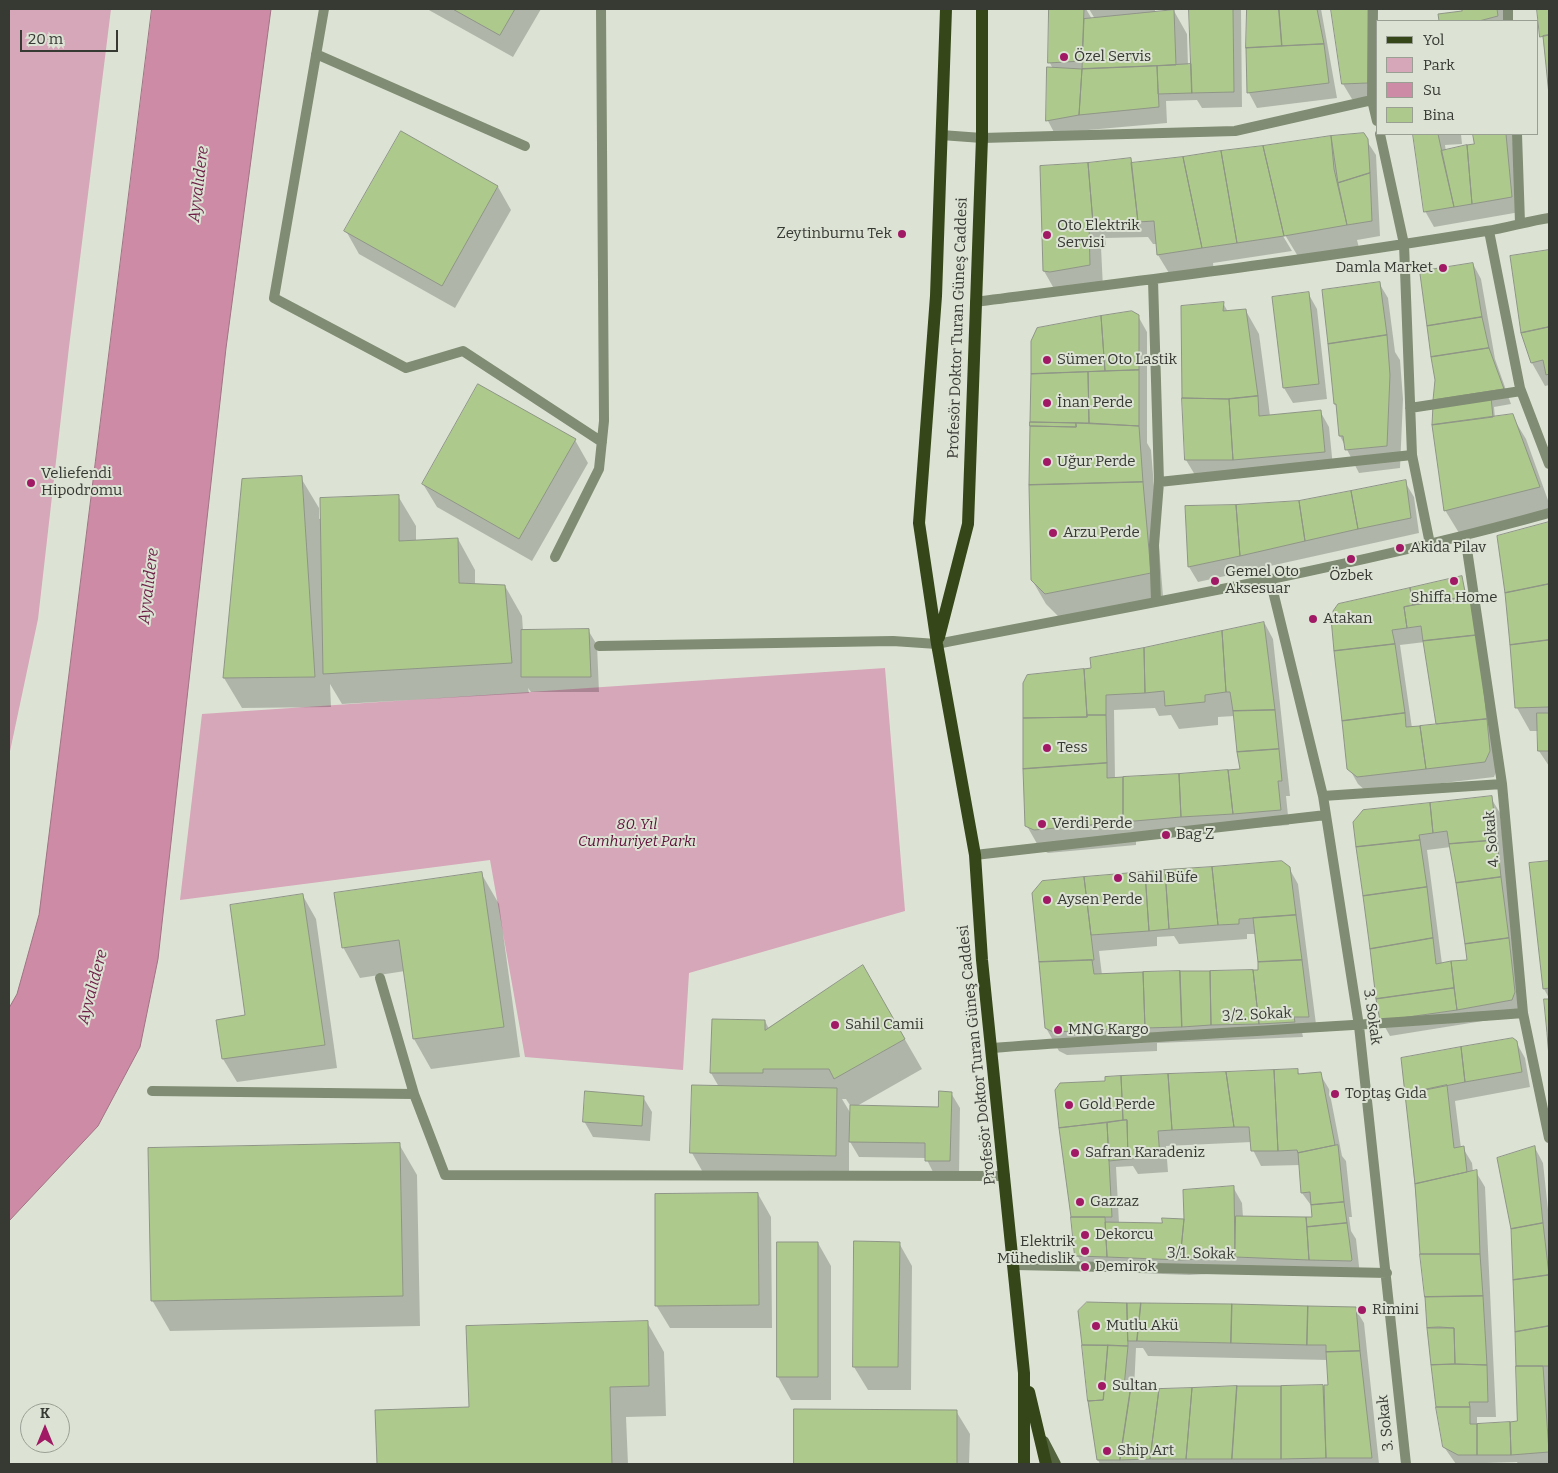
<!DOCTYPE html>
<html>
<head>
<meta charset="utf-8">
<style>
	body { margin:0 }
	#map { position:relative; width:1558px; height:1473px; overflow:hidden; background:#dce3d4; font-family:Bitter,serif }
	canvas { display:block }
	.frame { position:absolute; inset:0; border:10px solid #373933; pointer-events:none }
	.legend { position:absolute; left:1376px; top:20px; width:162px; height:115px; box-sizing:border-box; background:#dce3d4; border:1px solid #9a9f94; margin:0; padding:6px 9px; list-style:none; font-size:15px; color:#373933 }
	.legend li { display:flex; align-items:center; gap:10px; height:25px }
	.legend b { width:25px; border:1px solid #9a9f94 }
	.north { position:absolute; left:20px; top:1403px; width:50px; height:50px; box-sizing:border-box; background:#dce3d4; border:1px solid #9a9f94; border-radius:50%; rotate:0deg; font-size:14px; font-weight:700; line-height:20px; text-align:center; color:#373933 }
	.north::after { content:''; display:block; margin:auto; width:18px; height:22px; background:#a11964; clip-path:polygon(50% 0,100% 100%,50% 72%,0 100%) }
	.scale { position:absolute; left:20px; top:30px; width:98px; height:22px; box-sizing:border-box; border:2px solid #373933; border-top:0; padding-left:6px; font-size:15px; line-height:18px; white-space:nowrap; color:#373933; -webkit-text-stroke:4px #dce3d4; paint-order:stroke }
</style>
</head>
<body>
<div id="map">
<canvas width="1558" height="1473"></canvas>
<div class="frame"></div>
<ul class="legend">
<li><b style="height:6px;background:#354718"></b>Yol</li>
<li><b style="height:14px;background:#d6a6b9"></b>Park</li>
<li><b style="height:14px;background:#cd8ba6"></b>Su</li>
<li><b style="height:14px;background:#aec98c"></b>Bina</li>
</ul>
<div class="north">K</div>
<div class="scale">20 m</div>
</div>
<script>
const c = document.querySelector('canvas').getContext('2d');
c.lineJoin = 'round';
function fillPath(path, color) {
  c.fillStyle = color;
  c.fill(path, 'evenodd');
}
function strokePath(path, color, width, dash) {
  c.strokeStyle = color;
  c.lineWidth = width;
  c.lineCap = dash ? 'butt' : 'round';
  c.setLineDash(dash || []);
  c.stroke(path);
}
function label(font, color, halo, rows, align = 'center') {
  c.font = font + ' Bitter,serif';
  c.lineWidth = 4;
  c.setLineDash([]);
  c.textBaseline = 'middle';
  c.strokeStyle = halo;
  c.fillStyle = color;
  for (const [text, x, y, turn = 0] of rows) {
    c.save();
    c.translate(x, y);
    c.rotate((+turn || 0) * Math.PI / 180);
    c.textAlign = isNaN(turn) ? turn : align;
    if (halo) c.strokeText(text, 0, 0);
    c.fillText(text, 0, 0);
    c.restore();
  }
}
const green = new Path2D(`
	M9 9H111L69 347 38 619 9 756Z
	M885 668 905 911 689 973 683 1070 525 1057 490 860 180 900 202 714Z`);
const water = new Path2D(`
	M152 9H271L226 348 158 959 140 1047 98 1126 9 1221V1008L17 994 39 915Z`);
const shadow = new Path2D(`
	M427 9H541L513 57Z
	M1050 9H1086L1092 19H1095L1089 9H1155V13L1174 11 1187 34 1188 66 1192 69 1190 9H1241L1242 107 1202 108 1197 100 1166 101 1167 123 1088 130 1056 136 1048 121 1053 69 1050 63Z
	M1249 9H1321L1337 98 1257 108 1249 93Z
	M1332 9H1367L1376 24V98L1352 99 1343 84Z
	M1463 9H1504L1505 21H1441L1440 15 1463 12Z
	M1539 9H1549V86Z
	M401 133 498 187 511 210 455 308 359 254 346 231Z
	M1414 134H1461L1462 144 1445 145 1446 152 1475 145 1474 134H1512L1520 212 1434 227 1425 211Z
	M1363 135 1376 155 1380 236 1357 240 1359 248 1299 258 1282 230 1280 231 1292 251 1213 263 1214 271 1172 278 1158 255 1157 244H1153L1148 237 1105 238 1106 246 1101 247 1103 288 1057 294 1044 271 1130 159 1133 164Z
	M1549 251V385L1545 386 1532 363 1522 332 1511 257Z
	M1473 264 1481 279 1495 359 1511 404 1494 407 1495 418 1512 416 1526 439 1549 503V510L1459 533 1445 510Z
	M1379 283 1388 298 1395 352 1400 360 1403 399 1400 468 1359 473 1340 436 1338 409 1335 404Z
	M1308 293 1317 309 1327 399 1293 403 1284 388Z
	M1223 303 1228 312 1246 311 1259 334 1270 416 1320 411 1329 427 1333 467 1195 475 1186 460Z
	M1138 316 1147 332V443L1151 450 1163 596 1059 617 1046 604 1032 580V341Z
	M575 440 588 463 532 561 437 507 423 484Z
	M301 478 319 508V519L398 496 416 526V541L458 539 475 570V585L505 586 522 616 523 631 588 630 597 645 599 692H531L528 688 529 693 342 704 330 684 331 707 242 708 224 678 243 480Z
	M1405 482 1414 497 1419 533 1198 582 1189 567 1299 503Z
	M1549 523V766L1539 751V731H1530L1517 708 1506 593 1498 537Z
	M1461 577 1468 598 1498 767 1494 777 1367 792 1358 784 1349 768 1332 619ZM1425 642 1437 725 1412 728 1400 645Z
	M1265 624 1273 639 1290 796H1286L1289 825 1136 837V845L1048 853 1040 849 1027 826 1028 676 1092 669 1223 632ZM1155 708 1159 716 1171 715 1179 729 1218 725V717L1234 716 1241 770 1115 779 1114 710Z
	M1491 798 1500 813 1520 1015 1390 1036 1381 1020 1354 823ZM1451 847 1468 961 1442 964 1427 850Z
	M1549 862V998L1544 989 1531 864Z
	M1289 868 1298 884 1317 1032H1302L1303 1037 1157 1043V1051L1067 1055 1059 1051 1046 1028 1042 882 1145 873ZM1247 934H1256L1260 971 1102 975 1099 951 1157 946V937L1174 936 1179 944 1247 939Z
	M481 873 499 904 520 1057 431 1069 414 1039 405 971 360 978 343 947Z
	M303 896 316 919 337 1068 237 1082 223 1059 218 1021 247 1017Z
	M863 967 922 1069 857 1106 940 1108 951 1093 960 1108 959 1176H935L926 1158 859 1157 849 1140V1179L705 1176 692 1153 693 1087H719L711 1073 765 1021 769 1029ZM842 1099H846L851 1107V1114Z
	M1516 1042 1525 1058 1530 1087 1455 1101 1461 1148H1463L1472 1163 1473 1172H1476L1485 1187 1496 1417H1477V1425L1518 1422 1535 1148 1543 1163 1549 1219V1464H1518L1517 1462 1456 1464 1444 1447 1429 1328 1402 1059Z
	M1297 1070 1300 1075 1320 1074 1329 1089 1342 1156 1346 1161 1352 1217H1349L1351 1231 1356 1239 1360 1275 1244 1272 1189 1275 1086 1271 1077 1255 1056 1090ZM1252 1142 1253 1150 1261 1166 1300 1165 1302 1193 1313 1208V1218L1243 1217 1242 1203 1233 1187 1185 1220 1163 1225 1119 1223 1116 1167 1133 1166 1138 1174 1168 1172 1166 1146Z
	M643 1097 652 1112 650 1141 593 1137 584 1121Z
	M399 1144 417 1175 420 1326 170 1331 152 1300Z
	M758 1194 771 1217 772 1328H670L656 1305Z
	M818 1243 831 1266V1400H791L778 1377Z
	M899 1243 912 1266 911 1390H868L854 1367Z
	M1087 1304 1355 1308 1364 1323 1379 1464H1100L1098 1460ZM1136 1348H1143L1148 1356 1328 1360 1329 1386 1159 1390 1134 1389Z
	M647 1322 664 1352 666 1416 626 1417 628 1464H378L377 1411 470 1408Z
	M795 1411H956L970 1434 969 1464H795Z`);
const building = new Path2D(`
	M453 9H515L500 35Z
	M1049 9H1084L1082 61 1048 63Z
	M1189 9H1233L1234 92 1192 93Z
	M1247 9H1279L1282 46 1246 48Z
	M1279 9H1317L1324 44 1282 46Z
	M1331 9H1368V83L1342 84Z
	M1461 9H1497L1498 16 1479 21H1439L1438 14 1462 11Z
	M1537 9H1549V35L1540 37Z
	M1174 10 1176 65 1082 69 1084 19Z
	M1549 35V95L1543 36Z
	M1324 44 1329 83 1247 93 1246 48Z
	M1191 64 1192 93 1158 94 1157 66Z
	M1157 66 1159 107 1079 115 1082 69Z
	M1047 67 1082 69 1079 115 1046 121Z
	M401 131 498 186 442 286 344 231Z
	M1364 133 1368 139 1370 173 1338 183 1331 136Z
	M1413 134H1438L1454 207 1424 212Z
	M1473 134H1506L1512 197 1472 204 1467 145 1474 144Z
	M1331 136 1334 169 1347 225 1284 236 1263 146Z
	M1467 145 1472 204 1454 207 1441 151Z
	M1263 146 1284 236 1237 243 1221 151Z
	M1221 151 1237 243 1202 248 1183 157Z
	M1183 157 1202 248 1157 255 1154 221 1138 222 1131 163Z
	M1131 158 1138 222 1093 223 1088 163Z
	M1088 163 1093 223 1089 224 1090 265 1050 272 1043 271 1040 166Z
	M1370 173 1372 221 1347 225 1338 183Z
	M1549 250V327L1521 333 1510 256Z
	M1473 263 1482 317 1427 326 1420 274 1422 271Z
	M1380 282 1387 335 1328 344 1322 290Z
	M1309 292 1319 384 1283 388 1272 297Z
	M1224 302 1223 311 1246 309 1258 396 1229 399 1182 398 1181 306Z
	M1132 311 1139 315V370L1105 371 1101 316Z
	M1101 316 1105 371 1031 374V341L1037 328Z
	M1482 317 1489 348 1431 357 1427 326Z
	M1549 327V374L1546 375 1543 360 1531 363 1521 333Z
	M1387 335 1390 375 1387 446 1345 450 1343 436H1339L1336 404H1334L1328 344Z
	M1489 348 1504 389 1433 400 1435 380 1431 357Z
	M1139 370V426L1089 423 1088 372Z
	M1088 372 1089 423 1030 422 1031 374Z
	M478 384 576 439 519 539 422 484Z
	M1258 396 1259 416 1321 410 1325 452 1233 460 1229 399Z
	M1491 397 1493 417 1432 425 1433 405Z
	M1182 398 1229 399 1233 460H1185Z
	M1513 414 1540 487 1444 511 1432 425Z
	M1030 422 1076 423V427L1030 426Z
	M1076 423 1139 426 1143 482 1029 485 1030 426 1076 427Z
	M302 476 315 677 223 678 242 479Z
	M1406 480 1411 518 1358 529 1351 491Z
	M1143 482 1151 573 1045 594 1031 580 1029 485Z
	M1351 491 1358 529 1305 541 1299 501Z
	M399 495V541L458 538 459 583 505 585 512 663 323 674 320 498Z
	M1299 501 1305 541 1240 556 1236 505Z
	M1236 505 1240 556 1188 567 1185 506Z
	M1549 522V584L1505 593 1497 536Z
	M1462 576 1466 597 1413 605 1410 588Z
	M1549 584V640L1510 645 1505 593Z
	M1410 588 1413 605 1404 607 1407 628 1392 630 1395 644 1334 651 1331 618H1334L1333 611 1338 604Z
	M1471 596 1478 635 1423 641 1421 626 1407 628 1404 607Z
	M1264 622 1275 710 1233 711 1230 692H1226L1222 631Z
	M589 629 591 677H521V630Z
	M1222 631 1226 692 1205 695V702L1165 706 1164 691 1145 693 1144 648Z
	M1478 635 1487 719 1436 724 1423 641Z
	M1549 640V707L1515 708 1510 645Z
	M1395 644 1405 713 1342 721 1334 651Z
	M1144 648 1145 693 1106 695V715H1087L1084 669 1091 668 1090 658Z
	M1084 669 1087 717 1023 718V683L1027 675Z
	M1275 710 1279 749 1237 752 1233 711Z
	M1405 713 1406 727 1420 726 1426 769 1357 777 1347 769 1342 721Z
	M1537 713H1549V751H1538Z
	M1087 715H1106L1107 763 1023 769V718L1087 717Z
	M1487 719 1490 751 1485 762 1426 769 1420 726Z
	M1279 749 1282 781H1278L1281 810 1233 814 1228 770 1240 769 1237 752Z
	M1107 763V778L1123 777V822L1034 830 1025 826 1023 769Z
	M1228 770 1233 814 1181 817 1179 774Z
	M1179 774 1181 817 1123 822V777Z
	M1492 796 1497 840 1449 844 1447 831 1433 833 1430 803Z
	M1430 803 1433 833 1419 835 1420 840 1356 847 1353 822 1363 810Z
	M1420 840 1427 887 1363 896 1356 847Z
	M1497 840 1501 877 1456 883 1449 844Z
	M1282 861 1290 867 1296 915 1239 919V924L1218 925 1212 867Z
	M1549 861V988L1543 989 1529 863Z
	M1212 867 1218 925 1169 929 1165 870Z
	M1165 870 1169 929 1149 931 1145 872Z
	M482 872 504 1027 413 1039 399 940 342 948 334 893Z
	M1145 872 1149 931 1091 935 1084 877Z
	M1084 877 1094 960 1039 962 1032 893 1042 881Z
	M1501 877 1509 938 1465 944 1456 883Z
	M1427 887 1433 938 1370 949 1363 896Z
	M303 894 325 1045 222 1059 216 1020 245 1015 230 905Z
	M1296 915 1302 960 1258 962 1253 918Z
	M1433 938 1436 964 1451 961 1454 988 1376 999 1370 949Z
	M1509 938 1515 992 1512 1000 1457 1010 1451 961 1467 960 1465 944Z
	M1092 960 1094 974 1143 972 1145 1028 1053 1032 1045 1028 1039 962Z
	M1302 960 1309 1017H1294L1295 1022 1259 1024 1253 970H1258V962Z
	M863 965 905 1039 834 1079 829 1069H763V1073H710L712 1019 765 1020V1030Z
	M1253 970 1259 1024 1211 1025 1210 971Z
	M1180 971 1182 1027 1145 1028 1143 972Z
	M1180 971H1210L1211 1025 1182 1027Z
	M1454 988 1457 1010 1380 1021 1376 999Z
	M1544 999H1549V1057L1547 1033Z
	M1513 1038 1517 1041 1522 1072 1465 1082 1461 1047Z
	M1461 1047 1465 1082 1405 1094 1401 1058Z
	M1298 1069V1074L1321 1072 1335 1145 1298 1153 1297 1150 1278 1151 1274 1070Z
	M1274 1070 1278 1151H1251L1249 1127H1234L1226 1072Z
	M1226 1072 1234 1127 1172 1130 1168 1074Z
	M1168 1074 1172 1130 1158 1131 1160 1157 1128 1159 1127 1120H1123L1121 1076Z
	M1121 1076 1123 1120 1059 1128 1055 1090 1060 1083 1105 1081V1077Z
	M692 1085 837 1088 836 1156 690 1153Z
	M1447 1085 1454 1148 1464 1146 1467 1172 1415 1184 1405 1094Z
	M585 1091 644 1096 642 1126 583 1122Z
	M939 1091 952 1092 950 1161H925V1143L849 1142 850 1105 938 1107Z
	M1127 1120 1128 1159 1109 1161 1107 1123Z
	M1107 1123 1112 1217H1071L1059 1128Z
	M400 1143 403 1296 151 1301 148 1148Z
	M1338 1145 1344 1202 1311 1205 1310 1192 1301 1193 1298 1153Z
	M1535 1146 1543 1223 1511 1229 1497 1158Z
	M1477 1170 1480 1254H1420L1415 1184Z
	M1234 1186 1235 1257 1180 1260 1184 1219 1183 1190Z
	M758 1193 759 1305 655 1306V1194Z
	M1344 1202 1347 1223 1307 1227 1306 1217H1312L1311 1205Z
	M1236 1216 1306 1217 1309 1260 1235 1257Z
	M1071 1217H1105L1107 1257 1075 1256Z
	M1162 1218 1184 1219 1180 1260 1107 1257 1105 1222 1162 1223Z
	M1347 1223 1352 1260 1351 1261 1309 1260 1307 1227Z
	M1543 1223 1549 1275 1513 1280 1511 1229Z
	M854 1241 900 1242 898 1367H853Z
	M777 1242H818V1377H777Z
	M1420 1254H1480L1483 1296 1425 1297Z
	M1549 1275V1326L1515 1332 1513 1280Z
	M1483 1296 1487 1365 1455 1364 1454 1328H1427L1425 1297Z
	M1087 1302 1127 1303 1128 1346 1082 1345 1078 1311Z
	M1127 1303H1141L1137 1341H1128Z
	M1141 1303 1232 1304 1231 1343 1137 1341Z
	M1232 1304 1308 1306 1307 1345 1231 1343Z
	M1308 1306 1356 1307 1360 1351 1326 1352V1345H1307Z
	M648 1321 649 1386 610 1387 612 1464H377L375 1410 469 1407 466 1326Z
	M1549 1326V1366H1516L1515 1332Z
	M1439 1327 1454 1328 1455 1364 1431 1365 1427 1328Z
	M1082 1345H1108L1103 1400 1088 1401Z
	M1108 1345 1128 1346 1124 1387H1131L1120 1460H1097L1088 1401 1103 1400Z
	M1360 1351 1372 1458H1326L1324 1385H1328L1326 1352Z
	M1455 1364 1487 1365 1488 1402H1469L1470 1407H1436L1431 1365Z
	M1516 1366H1543L1549 1452 1511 1455 1510 1422 1517 1421Z
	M1323 1385 1326 1458 1281 1459V1386Z
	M1237 1386H1281V1459H1232Z
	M1237 1386 1232 1459H1186L1192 1388Z
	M1131 1387 1159 1389 1150 1459 1120 1460Z
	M1192 1388 1186 1459H1150L1159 1389Z
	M1436 1407H1470V1424H1477V1455H1458L1443 1447Z
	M794 1409 957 1410V1464H794Z
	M1510 1422 1511 1455H1477V1424Z`);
const minor = new Path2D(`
	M324 9 274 298 406 368 463 351 602 442
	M1373 9 1372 100 1377 121
	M1508 9V21
	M316 54 525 146
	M1517 134 1520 223
	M941 135 982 138 1235 131 1372 100
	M1489 231 1520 388 1549 464
	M1153 280 1159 482 1154 545 1156 601
	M975 302C1146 280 1317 259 1486 231 1507 228 1528 221 1549 218
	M1410 408 1521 391
	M1412 455 1430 544
	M1159 482 1412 455 1404 244 1380 134
	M1465 536 1502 784 1523 1013 1549 1138
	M555 557 599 469 604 421 601 9
	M1270 579 1323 796 1359 1026 1406 1464
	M599 646 893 641 937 644C1142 604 1348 569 1549 513
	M1323 796 1502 784
	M975 855 1326 815
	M380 978 414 1094
	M992 1048C1169 1035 1346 1027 1523 1013
	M152 1091 414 1094 445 1175 1005 1176
	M1015 1265 1387 1273`);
const secondary = new Path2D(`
	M1044 1441 1056 1464`);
const primary = new Path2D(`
	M946 9 936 296 919 523 937 644 975 855 982 960 1024 1373V1464
	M939 637 968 524 982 138V9
	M1029 1392 1046 1464`);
const markers = [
	[1064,57,5,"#a11964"],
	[902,234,5,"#a11964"],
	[1047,235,5,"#a11964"],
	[1443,268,5,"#a11964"],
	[1047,360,5,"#a11964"],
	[1047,403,5,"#a11964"],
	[1047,462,5,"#a11964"],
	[31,483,5,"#a11964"],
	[1053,533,5,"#a11964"],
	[1400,548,5,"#a11964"],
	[1351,559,5,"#a11964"],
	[1215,581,5,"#a11964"],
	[1454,581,5,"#a11964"],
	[1313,619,5,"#a11964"],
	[1047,748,5,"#a11964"],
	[1042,824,5,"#a11964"],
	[1166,835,5,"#a11964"],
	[1118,878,5,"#a11964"],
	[1047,900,5,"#a11964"],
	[835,1025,5,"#a11964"],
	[1058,1030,5,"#a11964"],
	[1335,1094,5,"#a11964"],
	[1069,1105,5,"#a11964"],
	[1075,1153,5,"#a11964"],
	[1080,1202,5,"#a11964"],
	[1085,1235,5,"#a11964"],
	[1085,1251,5,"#a11964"],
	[1085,1267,5,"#a11964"],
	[1362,1310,5,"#a11964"],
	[1096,1326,5,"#a11964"],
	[1102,1386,5,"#a11964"],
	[1107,1451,5,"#a11964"]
];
const poiNames = [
	["Özel Servis",1074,57],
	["Oto Elektrik",1057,226],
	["Servisi",1057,243],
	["Zeytinburnu Tek",892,234,"right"],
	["Damla Market",1433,268,"right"],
	["Sümer Oto Lastik",1057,360],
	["İnan Perde",1057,403],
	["Uğur Perde",1057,462],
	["Veliefendi",41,474],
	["Hipodromu",41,491],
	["Arzu Perde",1063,533],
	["Akida Pilav",1410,548],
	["Gemel Oto",1225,572],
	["Aksesuar",1225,589],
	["Özbek",1351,576,"center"],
	["Shiffa Home",1454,598,"center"],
	["Atakan",1323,619],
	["Tess",1057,748],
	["Verdi Perde",1052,824],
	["Bag Z",1176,835],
	["Sahil Büfe",1128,878],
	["Aysen Perde",1057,900],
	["Sahil Camii",845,1025],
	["MNG Kargo",1068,1030],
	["Toptaş Gıda",1345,1094],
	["Gold Perde",1079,1105],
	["Safran Karadeniz",1085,1153],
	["Gazzaz",1090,1202],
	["Dekorcu",1095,1235],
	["Elektrik",1075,1242,"right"],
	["Mühedislik",1075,1259,"right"],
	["Demirok",1095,1267],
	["Rimini",1372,1310],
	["Mutlu Akü",1106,1326],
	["Sultan",1112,1386],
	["Ship Art",1117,1451]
];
const streetNames = [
	["Profesör Doktor Turan Güneş Caddesi",958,328,-88],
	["4. Sokak",1492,839,-95],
	["3/2. Sokak",1257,1015,-3],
	["3. Sokak",1372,1017,82],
	["Profesör Doktor Turan Güneş Caddesi",977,1055,-96],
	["3/1. Sokak",1201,1254,1],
	["3. Sokak",1386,1423,-96]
];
const parkNames = [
	["80. Yıl",637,825],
	["Cumhuriyet Parkı",637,842]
];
const waterNames = [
	["Ayvalıdere",199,184,-83],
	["Ayvalıdere",149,586,-83],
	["Ayvalıdere",93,987,-75]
];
fillPath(green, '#d6a6b9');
fillPath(water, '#cd8ba6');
strokePath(water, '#a07284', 1);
fillPath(shadow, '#0003');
fillPath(building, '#aec98c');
strokePath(building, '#8e9586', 1);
strokePath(minor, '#808c73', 10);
strokePath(secondary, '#54643f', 10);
strokePath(primary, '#354718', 12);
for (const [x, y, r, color] of markers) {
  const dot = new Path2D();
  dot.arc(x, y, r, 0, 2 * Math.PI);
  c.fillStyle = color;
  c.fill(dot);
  strokePath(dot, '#dce3d4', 2);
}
label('15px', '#373933', '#dce3d4', poiNames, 'left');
label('15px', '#373933', '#dce3d4', streetNames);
label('italic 15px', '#60123b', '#dce3d4', parkNames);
label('italic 16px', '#6d1f46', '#dce3d4', waterNames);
</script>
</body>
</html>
